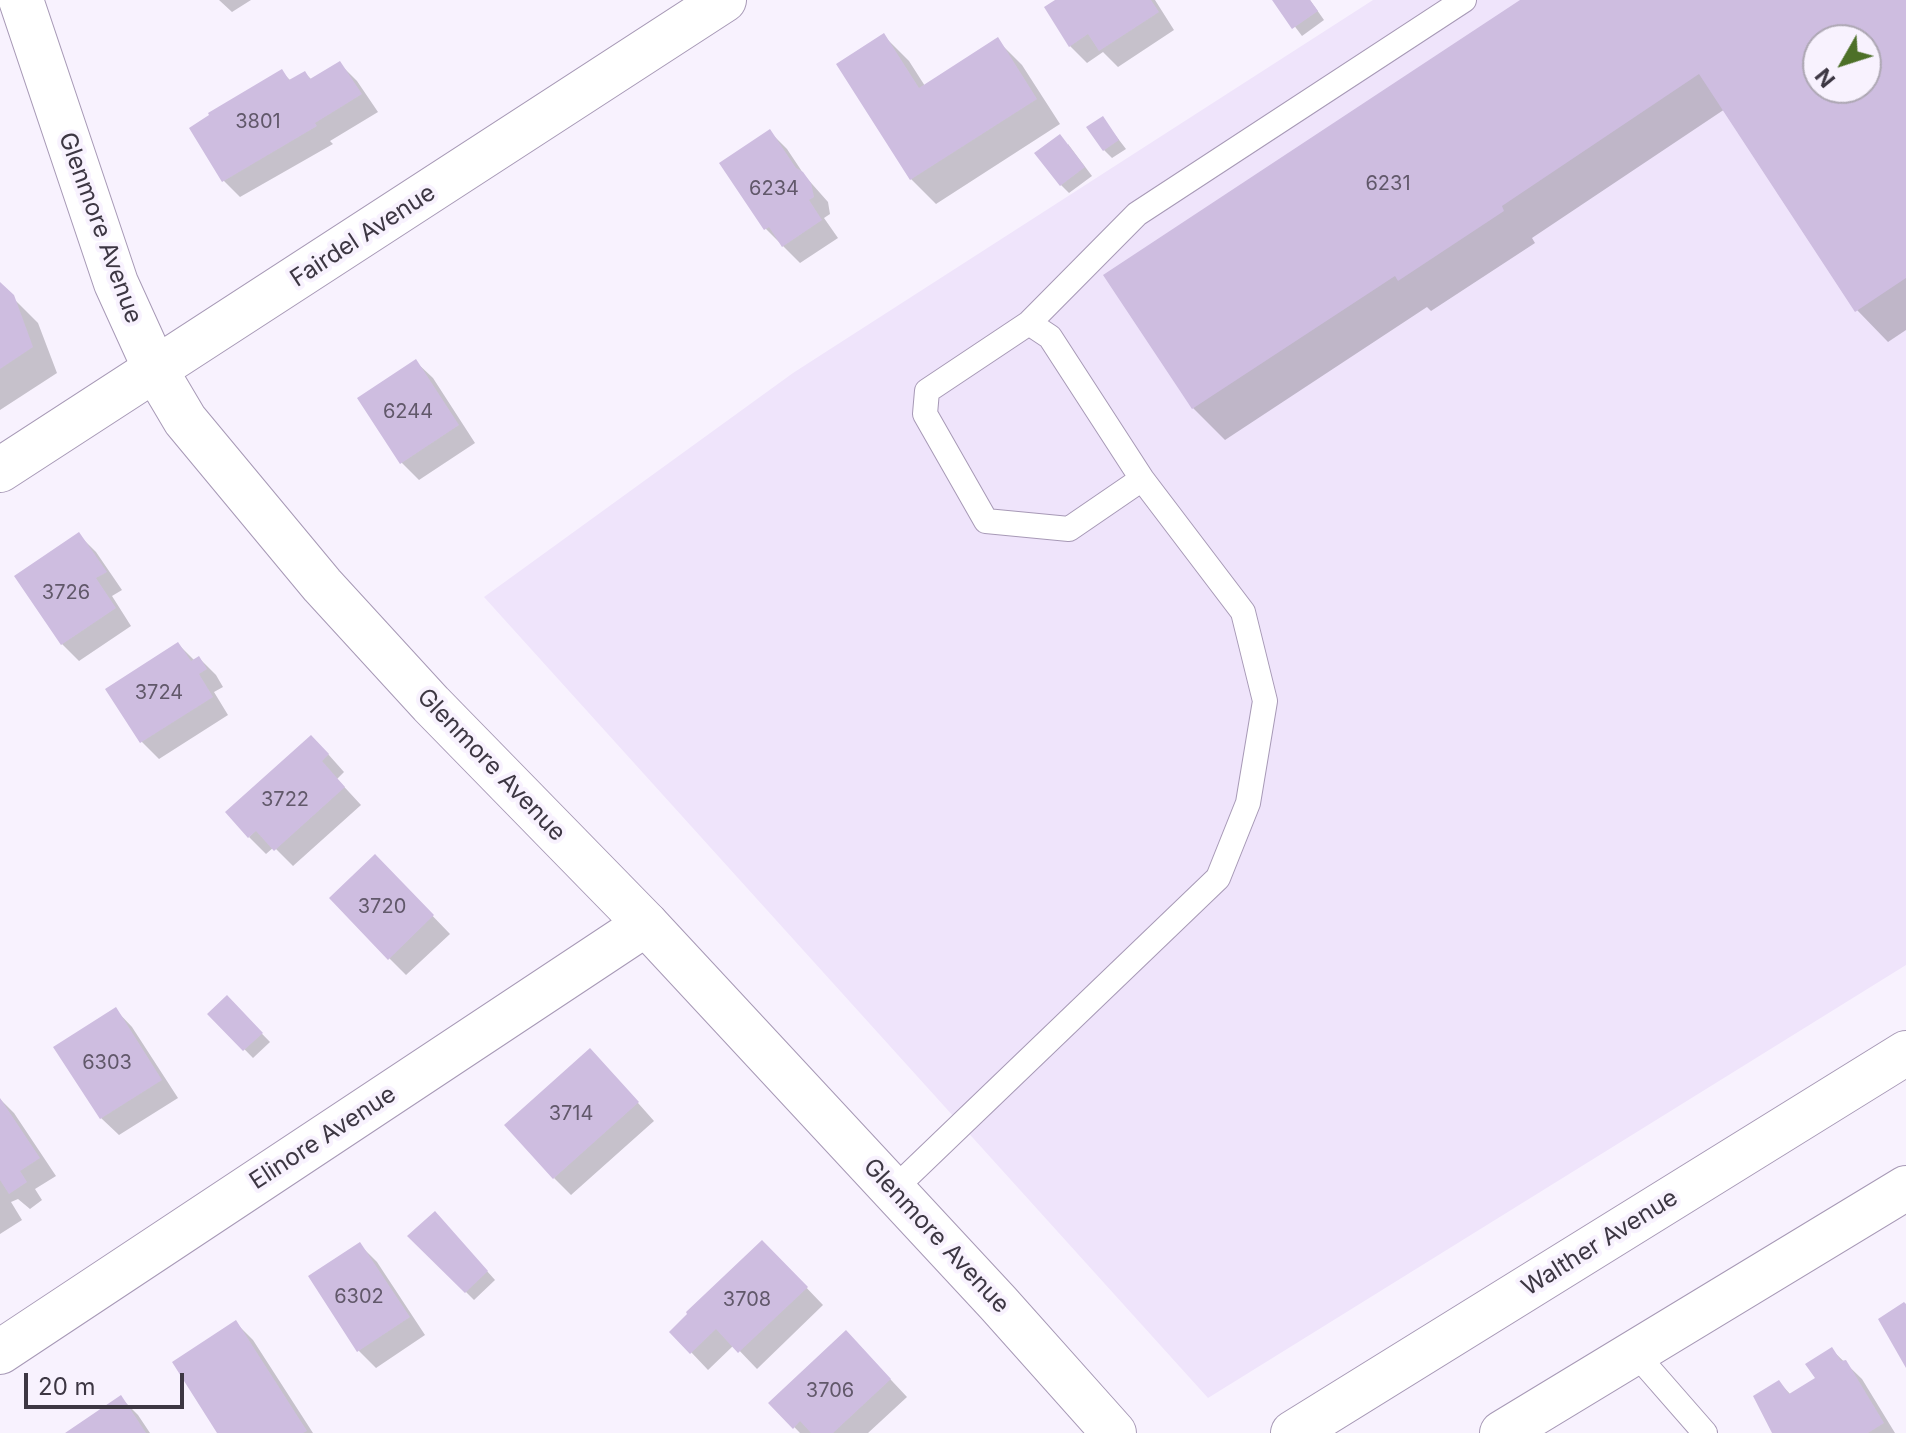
<!DOCTYPE html>
<html>
<head>
<meta charset="utf-8">
<style>
	body { margin:0 }
	#map { position:relative; width:1906px; height:1433px; overflow:hidden; background:#f8f2fe; font-family:Inter,sans-serif }
	canvas { display:block }
	.north { position:absolute; left:1802px; top:24px; width:80px; height:80px; box-sizing:border-box; background:#f8f2fe; border:2px solid #ada7b3; border-radius:50%; rotate:231deg; font-size:22px; font-weight:700; line-height:32px; text-align:center; color:#3d3743 }
	.north::after { content:''; display:block; margin:auto; width:28px; height:36px; background:#4d7028; clip-path:polygon(50% 0,100% 100%,50% 72%,0 100%) }
	.scale { position:absolute; left:24px; top:1373px; width:160px; height:36px; box-sizing:border-box; border:4px solid #3d3743; border-top:0; padding-left:10px; font-size:24px; line-height:28px; white-space:nowrap; color:#3d3743; -webkit-text-stroke:6px #f8f2fe; paint-order:stroke }
</style>
</head>
<body>
<div id="map">
<canvas width="1906" height="1433"></canvas>
<div class="north">N</div>
<div class="scale">20 m</div>
</div>
<script>
const c = document.querySelector('canvas').getContext('2d');
c.lineJoin = 'round';
function fillPath(path, color) {
  c.fillStyle = color;
  c.fill(path, 'evenodd');
}
function strokePath(path, color, width, dash) {
  c.strokeStyle = color;
  c.lineWidth = width;
  c.lineCap = dash ? 'butt' : 'round';
  c.setLineDash(dash || []);
  c.stroke(path);
}
function label(font, color, halo, rows, align = 'center') {
  c.font = font + ' Inter,sans-serif';
  c.lineWidth = 8;
  c.setLineDash([]);
  c.textBaseline = 'middle';
  c.strokeStyle = halo;
  c.fillStyle = color;
  for (const [text, x, y, turn = 0] of rows) {
    c.save();
    c.translate(x, y);
    c.rotate((+turn || 0) * Math.PI / 180);
    c.textAlign = isNaN(turn) ? turn : align;
    if (halo) c.strokeText(text, 0, 0);
    c.fillText(text, 0, 0);
    c.restore();
  }
}
const built = new Path2D(`
	M1373 0H1906V965L1208 1398 484 597 793 373ZM1818 40H1866V88H1818Z`);
const shadow = new Path2D(`
	M219 0H251L232 12Z
	M1059 0H1155L1174 30 1118 67 1103 52 1087 63 1070 46Z
	M1275 0H1310L1324 20 1302 36Z
	M1523 0H1906V330L1888 342 1857 310 1725 109 1532 238 1535 243 1431 311 1427 307 1225 440 1193 408ZM1818 40H1866V88H1818Z
	M884 36 909 61 925 86 997 40 1022 65 1060 124 936 204 911 179Z
	M340 64 357 81 378 112 330 141 333 144 240 197 223 180 282 72 291 81 305 73 312 80Z
	M1103 119 1126 149 1112 158 1104 150Z
	M770 132 787 149 805 176 828 202 830 214 824 218 838 238 800 263 766 229Z
	M1068 144 1092 176 1069 193 1061 185Z
	M0 285 38 323 57 373 0 410Z
	M415 361 433 378 475 443 419 480 402 463 359 398Z
	M79 535 96 552 122 590 112 596 131 626 79 661 62 644Z
	M178 644 195 661 199 658 216 675 223 687 214 692 228 715 159 759 142 742 108 689Z
	M328 754 344 772 337 779 361 805 293 866 274 847 266 854 249 837Z
	M375 856 450 934 406 975 389 958Z
	M227 998 270 1042 253 1058 210 1014Z
	M115 1009 132 1027 178 1098 119 1135 101 1118 55 1048Z
	M607 1068 654 1121 571 1195 554 1178Z
	M0 1099 14 1113 56 1176 35 1189 42 1200 30 1209 18 1199 11 1202 22 1220 0 1234Z
	M443 1222 495 1280 474 1300 410 1236Z
	M360 1245 377 1262 425 1335 376 1368 359 1351Z
	M779 1259 823 1305 757 1369 734 1345 708 1370 691 1352Z
	M236 1323 253 1340 313 1433H219Z
	M1831 1349 1862 1379 1895 1433H1774L1779 1382 1791 1395 1818 1379Z
	M863 1350 907 1397 868 1433H800L771 1403Z
	M121 1398 138 1415 150 1433H69Z`);
const building = new Path2D(`
	M1055 0H1151L1159 12 1099 51 1088 34 1069 47 1044 7Z
	M1272 0H1310L1318 11 1292 29Z
	M1520 0H1906V278L1855 312 1699 74 1502 206 1504 211 1398 281 1395 276 1192 409 1103 275ZM1818 40H1866V88H1818Z
	M884 33 919 88 998 37 1037 99 910 180 836 64Z
	M340 61 362 94 315 123 317 126 222 182 189 128 209 115 208 113 282 69 289 80 305 71 310 79Z
	M1103 116 1119 140 1103 151 1086 127Z
	M770 129 796 168 803 172 811 183 814 197 809 200 822 220 782 247 769 227 764 230 719 163Z
	M1060 134 1085 167 1060 186 1034 153Z
	M0 282 14 295 33 347 0 369Z
	M416 359 459 425 400 464 357 398Z
	M79 532 107 572 96 578 116 608 61 645 14 576Z
	M178 642 191 661 199 656 207 669 199 674 213 697 140 743 105 689Z
	M311 735 329 754 322 761 345 787 274 851 256 831 248 838 225 812Z
	M375 854 434 915 388 960 329 898Z
	M227 995 263 1033 243 1051 207 1014Z
	M116 1007 162 1080 100 1119 53 1047Z
	M590 1048 639 1102 553 1179 504 1125Z
	M0 1098 40 1158 20 1171 27 1182 9 1194 0 1180Z
	M435 1211 488 1271 465 1293 407 1236Z
	M762 1240 808 1287 738 1353 716 1329 690 1354 669 1332 687 1314 686 1312Z
	M360 1242 410 1317 357 1352 308 1276Z
	M1904 1302 1906 1304V1368L1878 1319Z
	M236 1320 307 1431 303 1433H217L172 1362Z
	M846 1330 891 1379 833 1433H811L800 1421 793 1429 768 1403Z
	M1832 1347 1841 1361 1846 1360 1884 1423 1868 1433H1772L1753 1396 1779 1380 1789 1394 1815 1378 1805 1364Z
	M121 1395 146 1433H65Z`);
const lane = new Path2D(`
	M1142 479 1069 529 986 521 925 414 927 391 1029 323 1137 214 1464 0
	M893 1190 1218 878 1248 803 1265 701 1243 612 1142 479 1050 337 1029 323
	M1635 1353 1705 1433`);
const street = new Path2D(`
	M0 470 724 0
	M0 1352 646 924`);
const secondary = new Path2D(`
	M21 0 116 283 156 371 185 420 322 585 431 704 646 924 998 1303 1114 1433
	M1293 1433 1906 1053
	M1502 1433 1906 1188`);
const numberNames = [
	["3801",258,122],
	["6231",1388,184],
	["6234",774,189],
	["6244",408,412],
	["3726",66,593],
	["3724",159,693],
	["3722",285,800],
	["3720",382,907],
	["6303",107,1063],
	["3714",571,1114],
	["6302",359,1297],
	["3708",747,1300],
	["3706",830,1391]
];
const streetNames = [
	["Glenmore Avenue",100,228,70],
	["Fairdel Avenue",363,236,-33],
	["Glenmore Avenue",491,765,46],
	["Elinore Avenue",323,1138,-33],
	["Glenmore Avenue",936,1236,47],
	["Walther Avenue",1600,1243,-32]
];
fillPath(built, '#efe4fb');
fillPath(shadow, '#0003');
fillPath(building, '#cebde0');
strokePath(lane, '#a799b6', 26);
strokePath(street, '#a799b6', 46);
strokePath(secondary, '#a799b6', 46);
strokePath(lane, '#fff', 24);
strokePath(street, '#fff', 44);
strokePath(secondary, '#fff', 44);
label('20px', '#61586a', null, numberNames);
label('24px', '#3d3743', '#f8f2fe', streetNames);
</script>
</body>
</html>
